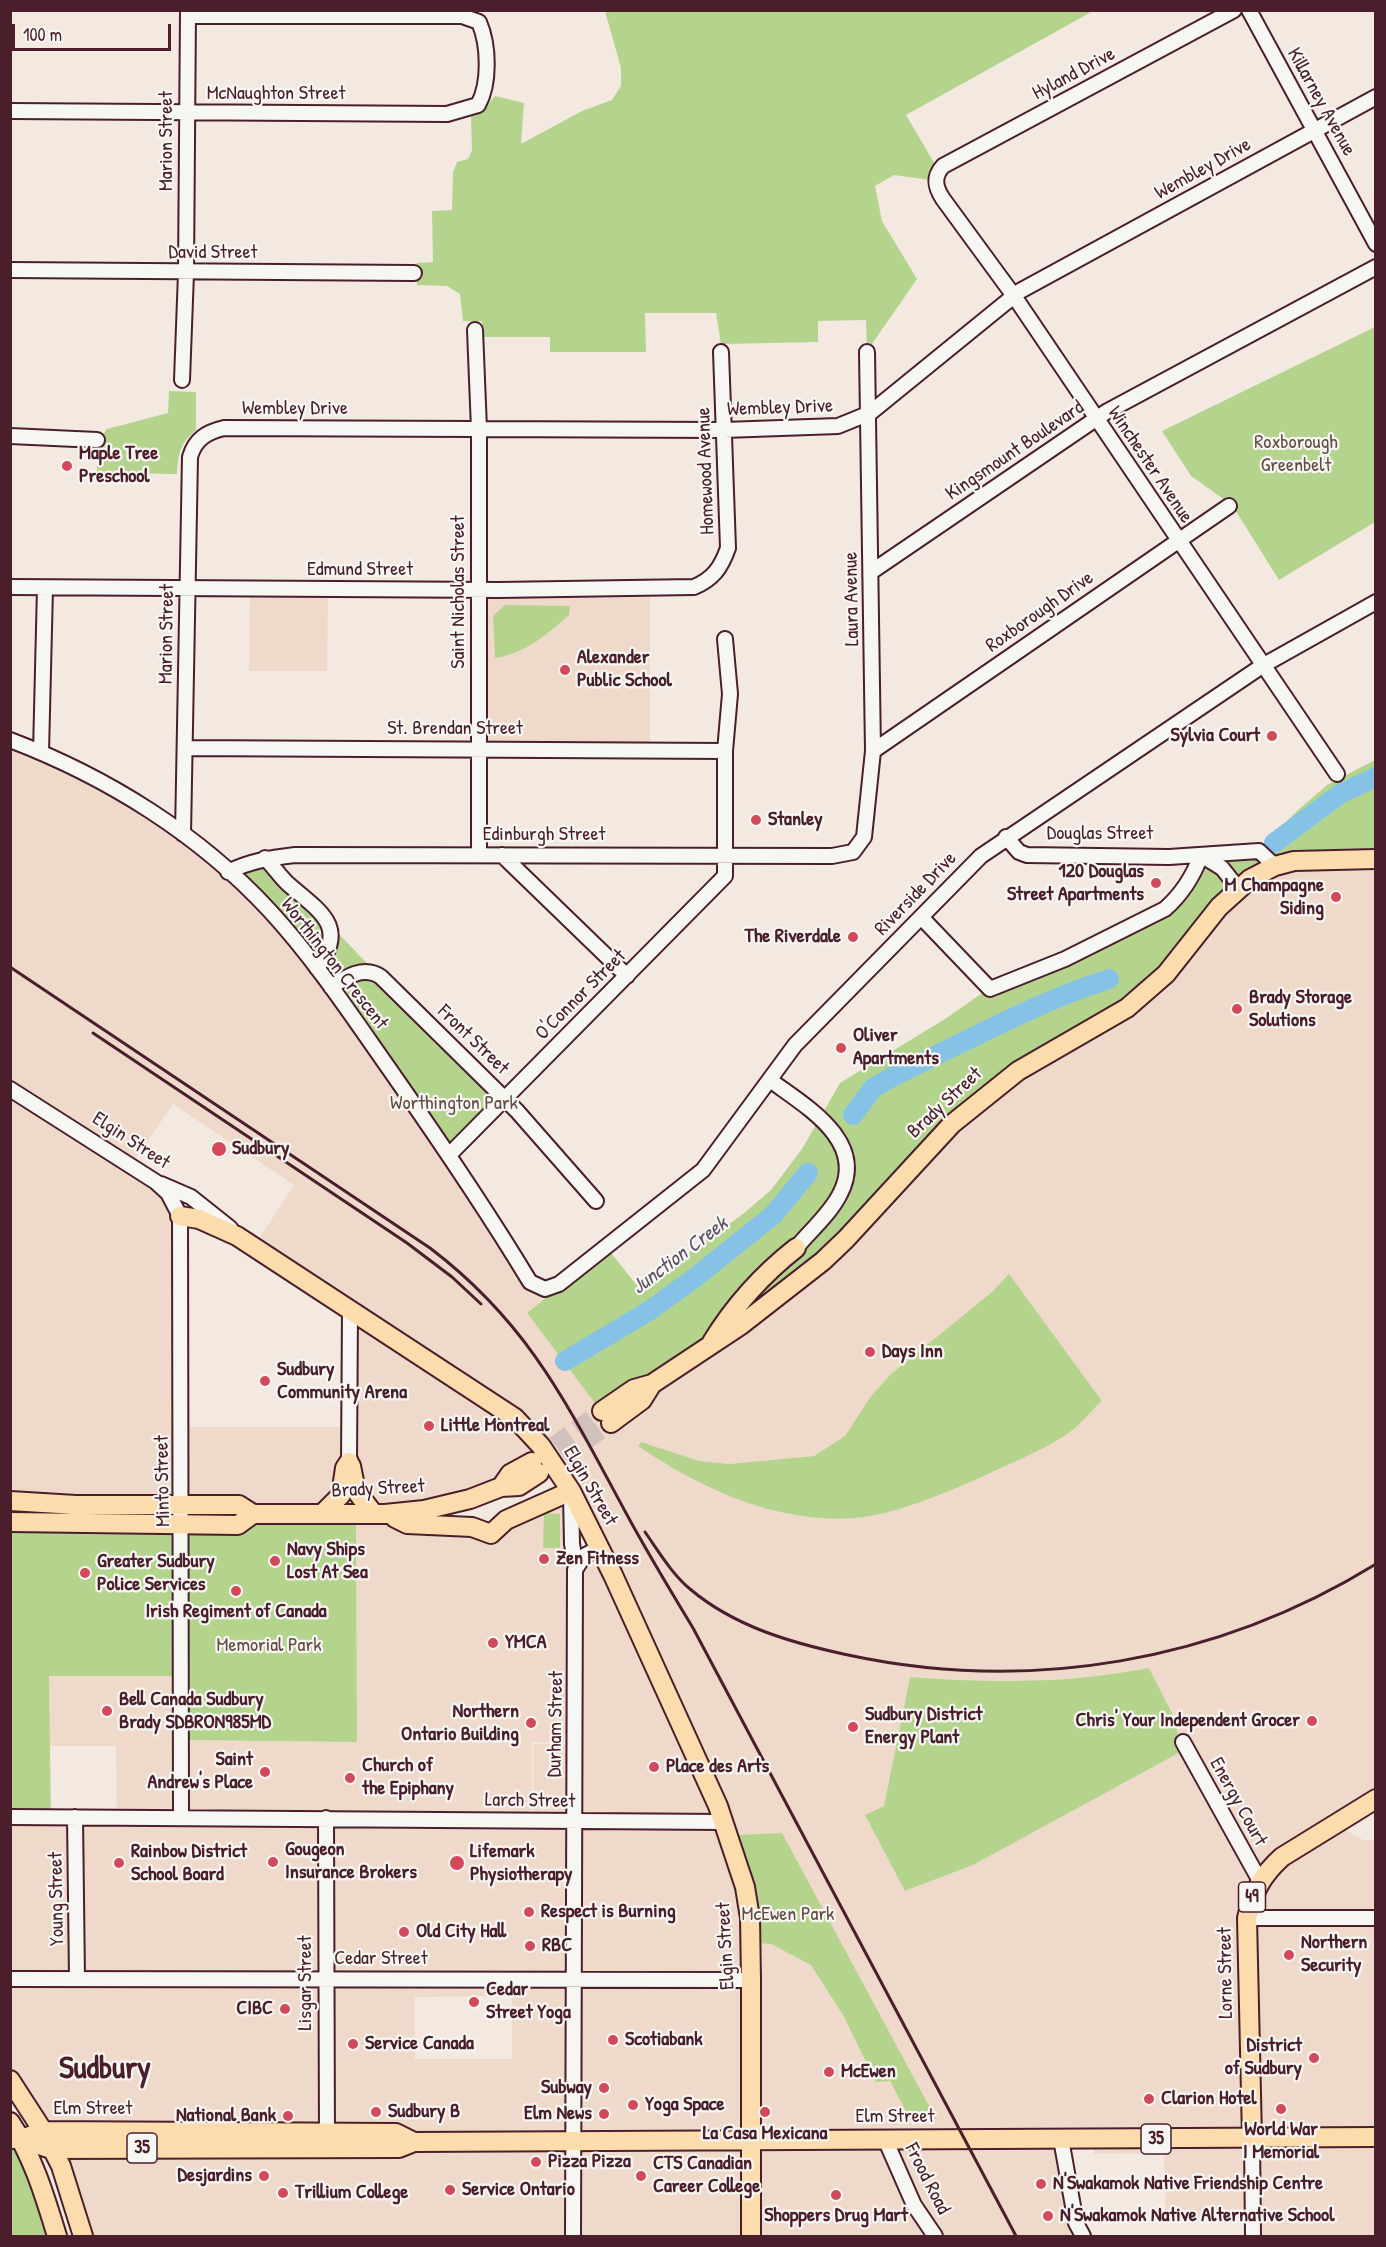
<!DOCTYPE html>
<html>
<head>
<meta charset="utf-8">
<style>
	body { margin:0 }
	#map { position:relative; width:1386px; height:2247px; overflow:hidden; background:#f3e9e0; font-family:"Patrick Hand",sans-serif }
	canvas { display:block }
	.frame { position:absolute; inset:0; border:12px solid #4a1f2b; pointer-events:none }
	.scale { position:absolute; left:12px; top:24px; width:159px; height:27px; box-sizing:border-box; border:3px solid #4a1f2b; border-top:0; padding-left:8px; font-size:18px; line-height:21px; white-space:nowrap; color:#4a1f2b; -webkit-text-stroke:4px #f6f6f2; paint-order:stroke }
</style>
</head>
<body>
<div id="map">
<canvas width="1386" height="2247"></canvas>
<div class="frame"></div>
<div class="scale">100 m</div>
</div>
<script>
const c = document.querySelector('canvas').getContext('2d');
c.lineJoin = 'round';
function fillPath(path, color) {
  c.fillStyle = color;
  c.fill(path, 'evenodd');
}
function strokePath(path, color, width, dash) {
  c.strokeStyle = color;
  c.lineWidth = width;
  c.lineCap = dash ? 'butt' : 'round';
  c.setLineDash(dash || []);
  c.stroke(path);
}
function label(font, color, halo, rows, align = 'center') {
  c.font = font + ' "Patrick Hand",sans-serif';
  c.lineWidth = 4.5;
  c.setLineDash([]);
  c.textBaseline = 'middle';
  c.strokeStyle = halo;
  c.fillStyle = color;
  for (const [text, x, y, turn = 0] of rows) {
    c.save();
    c.translate(x, y);
    c.rotate((+turn || 0) * Math.PI / 180);
    c.textAlign = isNaN(turn) ? turn : align;
    if (halo) c.strokeText(text, 0, 0);
    c.fillText(text, 0, 0);
    c.restore();
  }
}
const built = new Path2D(`
	M250 591H328L327 671H249Z
	M650 591V749L479 748V592Z
	M11 741 102 782 148 811 201 849 268 910 326 982 449 1156 542 1300 527 1313 597 1406 614 1422 643 1401 653 1384 742 1325 825 1261 953 1125 1000 1084 1111 1021 1153 988 1186 953 1220 908 1251 879 1295 861 1375 859 1376 1798 1335 1824 1363 1840H1375V2135L1254 2137 1248 1918 1260 1879 1178 1736 1176 1721 1149 1668 1112 1675 1019 1683 910 1677 884 1807 865 1815 906 1891 973 1865 1186 1749 1259 1881 1252 1894 1246 1918 1251 2139 1375 2138V2236H1254V2220L1166 2221 1164 2153 1094 2154 1093 2138 976 2137 977 2140H1060L1075 2225 1081 2236H86L63 2167 55 2150H398L414 2141 396 2133 44 2131 11 2079V1818L117 1817 116 1746H49V1676H183V1740L357 1742 356 1515H375L357 1491 354 1469 348 1461 345 1468 341 1495 321 1515H253L239 1504H76L11 1500ZM173 1104 294 1185 253 1248 349 1311 348 1427H181L179 1217 167 1194 156 1183 129 1168ZM1009 1275 1102 1401 1075 1428 972 1481 892 1511 856 1518 800 1516 767 1508 722 1492 665 1464 638 1445 641 1442 699 1461 729 1464 814 1456 845 1436 871 1396 891 1374 992 1292ZM544 1452 572 1489 615 1574 726 1822H575L574 1980 513 1981 572 1980 574 1821 532 1820V1742L574 1743 576 1595 570 1492 507 1520 491 1535 472 1528 406 1524 384 1514 447 1505 484 1493 500 1486 509 1473ZM512 1996V2059H415V1997Z
	M599 1549 723 1821 533 1819V1744H576V1570Z`);
const green = new Path2D(`
	M605 11H1093L906 115 939 171 937 181 894 175 875 186 882 221 917 279 867 351 866 320 818 321V342L721 344 716 313H645L646 352H550V337H482V321H463L460 294 447 286 417 285V263L433 262 432 211 452 210 453 172 457 162 468 159 472 151 471 117 482 112 495 96 524 103 521 144 582 111 612 100 621 86V68Z
	M1375 327V522L1279 580 1232 505 1191 476 1162 431Z
	M169 391 196 392V430C180 443 178 454 177 474L97 473V441L107 429 168 413Z
	M505 605 570 606 569 615C547 634 525 654 495 658L493 616Z
	M1375 760V859L1261 874 1167 975 1019 1071 742 1325 597 1406 527 1313 607 1248 639 1288 743 1214 771 1190 802 1149 840 1083 945 1019 988 989 1165 908 1197 864 1257 851 1297 811 1327 785Z
	M267 859 381 978 505 1099 449 1156 331 988 228 874Z
	M1009 1274 1102 1401C1093 1409 1085 1419 1076 1427 1054 1446 1015 1461 988 1474 950 1491 896 1515 854 1518 778 1524 699 1488 638 1446L641 1442 699 1461 729 1464 814 1456 845 1436 871 1396 891 1374 992 1292Z
	M544 1513 560 1514V1548H543Z
	M253 1515H356L357 1742 182 1740 183 1676H49L51 1818H11L10 1523 95 1526Z
	M1149 1668 1176 1721 1178 1736 1186 1749 973 1865 905 1891 865 1815 884 1806 910 1677C994 1683 1066 1684 1149 1668Z
	M782 1833 936 2119 907 2113 890 2081 876 2082 843 2015 811 1965 771 1944 756 1943 737 1835Z
	M11 2140H22L56 2236H11Z`);
const river = new Path2D(`
	M1274 843 1340 794 1376 777
	M853 1115 873 1088 894 1076C965 1042 1034 1003 1109 979
	M565 1361 649 1311 697 1276 773 1215 808 1173`);
const majorTunnel = new Path2D(`
	M533 1461 602 1411
	M541 1472 611 1423`);
const minor = new Path2D(`
	M1234 10 943 166C933 177 935 187 943 199L1014 296 1337 774
	M1249 10 1376 244
	M10 111 447 114 478 105C490 84 489 45 479 22L462 16H188
	M10 270 414 273
	M475 330 479 429V855
	M182 380 186 273 188 10
	M10 436 97 440
	M871 572 1106 412 1376 267
	M10 587 498 590 694 587C713 579 721 568 728 548L721 352
	M10 740C107 777 199 834 270 911 315 960 352 1016 390 1070 439 1140 486 1209 530 1282L545 1289 559 1284 703 1170 795 1045 981 856 1262 666 1376 602
	M185 748 725 751
	M873 751 1229 506
	M41 752 45 588
	M183 834 190 457C195 439 207 432 224 428L724 430 838 426 870 413 1020 291 1376 97
	M1006 837 1019 852 1027 855 1169 857 1259 851 1275 866
	M502 855 627 976
	M1201 855 1222 868 1238 888
	M265 858C273 866 279 875 287 883 317 910 350 925 317 968
	M228 872C250 861 270 858 295 855L832 856 853 852 864 837 873 751 867 352
	M922 918 990 989 1065 959 1165 909C1182 894 1193 877 1201 855
	M331 987C346 977 364 965 381 977L517 1111 596 1201
	M770 1080C805 1106 868 1141 840 1194 830 1214 810 1231 796 1248
	M10 1089 156 1182 168 1193 180 1216 181 1817
	M449 1155 725 876V751L730 694 725 639
	M161 1184 191 1197 230 1228
	M349 1462 350 1311
	M571 1494 572 1544 576 1567
	M1183 1742 1260 1881
	M10 1817 725 1822
	M75 1817 77 1979
	M326 1818 327 2140
	M1247 1918H1376
	M10 1979 751 1980
	M1252 2138 1253 2236
	M885 2139 914 2205 935 2236
	M1061 2139 1076 2223 1083 2236
	M573 2236 575 1570 584 1556 599 1548`);
const major = new Path2D(`
	M180 1216 199 1219 237 1236 515 1418 541 1446 571 1491 613 1575 718 1806 745 1887 750 1918 751 1980V2236
	M712 1342C734 1306 763 1274 796 1248
	M602 1411 634 1389 652 1384 741 1325 823 1261 846 1239 952 1124 1018 1071 1127 1008 1166 974 1219 907 1250 879 1275 866 1294 861 1376 859
	M611 1423 642 1400 652 1384
	M351 1466 356 1491 374 1514
	M501 1487 510 1474 532 1462
	M10 1501 76 1505H239L253 1514H385L424 1510 470 1499 501 1487 519 1486 539 1473
	M322 1514 341 1495 345 1468 349 1462
	M395 1518 407 1524 472 1527 491 1534 506 1520 571 1491
	M10 1522 238 1525 253 1514
	M10 2080 43 2131 61 2166 83 2236
	M10 2122C33 2156 45 2197 57 2236
	M1252 2138 1247 1918C1253 1892 1262 1875 1282 1857L1376 1799
	M10 2139H22L51 2149 399 2148 414 2142 1376 2137
	M22 2139 43 2131 396 2133 414 2142`);
const rail = new Path2D(`
	M10 967 430 1248C530 1324 568 1406 626 1513 647 1552 670 1590 693 1628L1016 2236
	M93 1033 407 1243 452 1277 481 1304
	M645 1532C659 1552 672 1574 690 1589 735 1627 792 1643 848 1655 1030 1694 1217 1662 1376 1564`);
const markers = [
	[67,466,6,"#d1495b"],
	[565,670,6,"#d1495b"],
	[1272,736,6,"#d1495b"],
	[756,820,6,"#d1495b"],
	[1156,883,6,"#d1495b"],
	[1336,897,6,"#d1495b"],
	[853,937,6,"#d1495b"],
	[1237,1009,6,"#d1495b"],
	[841,1048,6,"#d1495b"],
	[219,1149,8,"#d1495b"],
	[870,1352,6,"#d1495b"],
	[265,1381,6,"#d1495b"],
	[429,1426,6,"#d1495b"],
	[544,1559,6,"#d1495b"],
	[275,1561,6,"#d1495b"],
	[85,1573,6,"#d1495b"],
	[236,1591,6,"#d1495b"],
	[493,1643,6,"#d1495b"],
	[107,1711,6,"#d1495b"],
	[1312,1721,6,"#d1495b"],
	[531,1723,6,"#d1495b"],
	[853,1727,6,"#d1495b"],
	[654,1767,6,"#d1495b"],
	[265,1772,6,"#d1495b"],
	[350,1778,6,"#d1495b"],
	[273,1862,6,"#d1495b"],
	[119,1863,6,"#d1495b"],
	[457,1863,8,"#d1495b"],
	[529,1912,6,"#d1495b"],
	[404,1932,6,"#d1495b"],
	[530,1946,6,"#d1495b"],
	[1289,1955,6,"#d1495b"],
	[474,2002,6,"#d1495b"],
	[285,2009,6,"#d1495b"],
	[613,2040,6,"#d1495b"],
	[353,2044,6,"#d1495b"],
	[1314,2058,6,"#d1495b"],
	[829,2072,6,"#d1495b"],
	[604,2088,6,"#d1495b"],
	[1149,2099,6,"#d1495b"],
	[633,2105,6,"#d1495b"],
	[1281,2109,6,"#d1495b"],
	[376,2112,6,"#d1495b"],
	[765,2112,6,"#d1495b"],
	[604,2114,6,"#d1495b"],
	[288,2116,6,"#d1495b"],
	[536,2162,6,"#d1495b"],
	[264,2176,6,"#d1495b"],
	[641,2176,6,"#d1495b"],
	[1041,2184,6,"#d1495b"],
	[450,2190,6,"#d1495b"],
	[283,2193,6,"#d1495b"],
	[836,2195,6,"#d1495b"],
	[1048,2216,6,"#d1495b"]
];
const shields = [
	[1252,1897,27],
	[1156,2139,30],
	[142,2148,30]
];
const shieldNames = [
	["49",1252,1897],
	["35",1156,2139],
	["35",142,2148]
];
const streetNames = [
	["Hyland Drive",1074,74,-28],
	["McNaughton Street",276,94],
	["Killarney Avenue",1321,102,61],
	["Marion Street",167,141,-90],
	["Wembley Drive",1203,169,-29],
	["David Street",213,253],
	["Wembley Drive",780,408,-2],
	["Wembley Drive",295,409],
	["Kingsmount Boulevard",1015,451,-34],
	["Winchester Avenue",1150,465,56],
	["Homewood Avenue",706,471,-92],
	["Edmund Street",360,570],
	["Saint Nicholas Street",459,592,-90],
	["Laura Avenue",852,599,-91],
	["Roxborough Drive",1040,612,-35],
	["Marion Street",167,634,-89],
	["St. Brendan Street",455,729],
	["Douglas Street",1100,834],
	["Edinburgh Street",544,835],
	["Riverside Drive",916,894,-46],
	["Worthington Crescent",334,964,52],
	["O'Connor Street",581,995,-45],
	["Front Street",473,1040,44],
	["Brady Street",945,1103,-43],
	["Elgin Street",131,1141,33],
	["Minto Street",163,1481,-91],
	["Elgin Street",590,1486,60],
	["Brady Street",378,1489,-3],
	["Durham Street",556,1724,-89],
	["Larch Street",530,1801,1],
	["Energy Court",1238,1802,61],
	["Young Street",57,1899,-91],
	["Elgin Street",726,1946,-93],
	["Cedar Street",381,1959],
	["Lorne Street",1226,1973,-91],
	["Lisgar Street",306,1983,-90],
	["Elm Street",93,2109],
	["Elm Street",895,2117],
	["Frood Road",927,2179,63]
];
const parkNames = [
	["Roxborough",1296,443],
	["Greenbelt",1296,466],
	["Worthington Park",454,1104],
	["Memorial Park",269,1646],
	["McEwen Park",788,1915]
];
const poiNames = [
	["Maple Tree",79,454],
	["Preschool",79,477],
	["Alexander",577,658],
	["Public School",577,681],
	["Sylvia Court",1260,736,"right"],
	["Stanley",768,820],
	["120 Douglas",1144,872,"right"],
	["Street Apartments",1144,895,"right"],
	["M Champagne",1324,886,"right"],
	["Siding",1324,909,"right"],
	["The Riverdale",841,937,"right"],
	["Brady Storage",1249,998],
	["Solutions",1249,1021],
	["Oliver",853,1036],
	["Apartments",853,1059],
	["Sudbury",232,1149],
	["Days Inn",882,1352],
	["Sudbury",277,1370],
	["Community Arena",277,1393],
	["Little Montreal",441,1426],
	["Navy Ships",287,1550],
	["Lost At Sea",287,1573],
	["Zen Fitness",556,1559],
	["Greater Sudbury",97,1562],
	["Police Services",97,1585],
	["Irish Regiment of Canada",236,1612,"center"],
	["YMCA",505,1643],
	["Bell Canada Sudbury",119,1700],
	["Brady SDBRON985MD",119,1723],
	["Northern",519,1712,"right"],
	["Ontario Building",519,1735,"right"],
	["Sudbury District",865,1715],
	["Energy Plant",865,1738],
	["Chris' Your Independent Grocer",1300,1721,"right"],
	["Saint",253,1760,"right"],
	["Andrew's Place",253,1783,"right"],
	["Church of",362,1766],
	["the Epiphany",362,1789],
	["Place des Arts",666,1767],
	["Gougeon",285,1850],
	["Insurance Brokers",285,1873],
	["Rainbow District",131,1852],
	["School Board",131,1875],
	["Lifemark",470,1852],
	["Physiotherapy",470,1875],
	["Respect is Burning",541,1912],
	["Old City Hall",416,1932],
	["Northern",1301,1943],
	["Security",1301,1966],
	["RBC",542,1946],
	["Cedar",486,1990],
	["Street Yoga",486,2013],
	["CIBC",273,2009,"right"],
	["Scotiabank",625,2040],
	["Service Canada",365,2044],
	["District",1302,2046,"right"],
	["of Sudbury",1302,2069,"right"],
	["McEwen",841,2072],
	["Subway",592,2088,"right"],
	["Clarion Hotel",1161,2099],
	["Yoga Space",645,2105],
	["Sudbury B",388,2112],
	["Elm News",592,2114,"right"],
	["National Bank",276,2116,"right"],
	["World War",1281,2130,"center"],
	["I Memorial",1281,2153,"center"],
	["La Casa Mexicana",765,2134,"center"],
	["Pizza Pizza",548,2162],
	["CTS Canadian",653,2164],
	["Career College",653,2187],
	["Desjardins",252,2176,"right"],
	["N'Swakamok Native Friendship Centre",1053,2184],
	["Service Ontario",462,2190],
	["Trillium College",295,2193],
	["Shoppers Drug Mart",836,2216,"center"],
	["N'Swakamok Native Alternative School",1060,2216]
];
const waterNames = [
	["Junction Creek",680,1256,-37]
];
const townNames = [
	["Sudbury",105,2069]
];
fillPath(built, '#efd9ca');
fillPath(green, '#b4d48e');
strokePath(river, '#85c2e5', 20);
strokePath(majorTunnel, '#d1c1bc', 18, [18, 9]);
strokePath(minor, '#4a1f2b', 18);
strokePath(major, '#4a1f2b', 22);
strokePath(minor, '#f6f6f2', 14);
strokePath(major, '#fcdcac', 18);
strokePath(rail, '#4a1f2b', 3);
for (const [x, y, r, color] of markers) {
  const dot = new Path2D();
  dot.arc(x, y, r, 0, 2 * Math.PI);
  c.fillStyle = color;
  c.fill(dot);
  strokePath(dot, '#f6f6f2', 2);
}
for (const [x, y, w] of shields) {
  const box = new Path2D();
  box.roundRect(x - w / 2, y - 15, w, 30, 4.5);
  c.fillStyle = '#f6f6f2';
  c.fill(box);
  strokePath(box, '#4a1f2b', 1.5);
}
label('bold 18px', '#4a1f2b', null, shieldNames);
label('20px', '#4a1f2b', '#f6f6f2', streetNames);
label('20px', '#644c44', '#f6f6f2', parkNames);
label('bold 20px', '#4a1f2b', '#f6f6f2', poiNames, 'left');
label('italic 21px', '#5c5063', '#f6f6f2', waterNames);
label('bold 32px', '#4a1f2b', '#f6f6f2', townNames);
</script>
</body>
</html>
